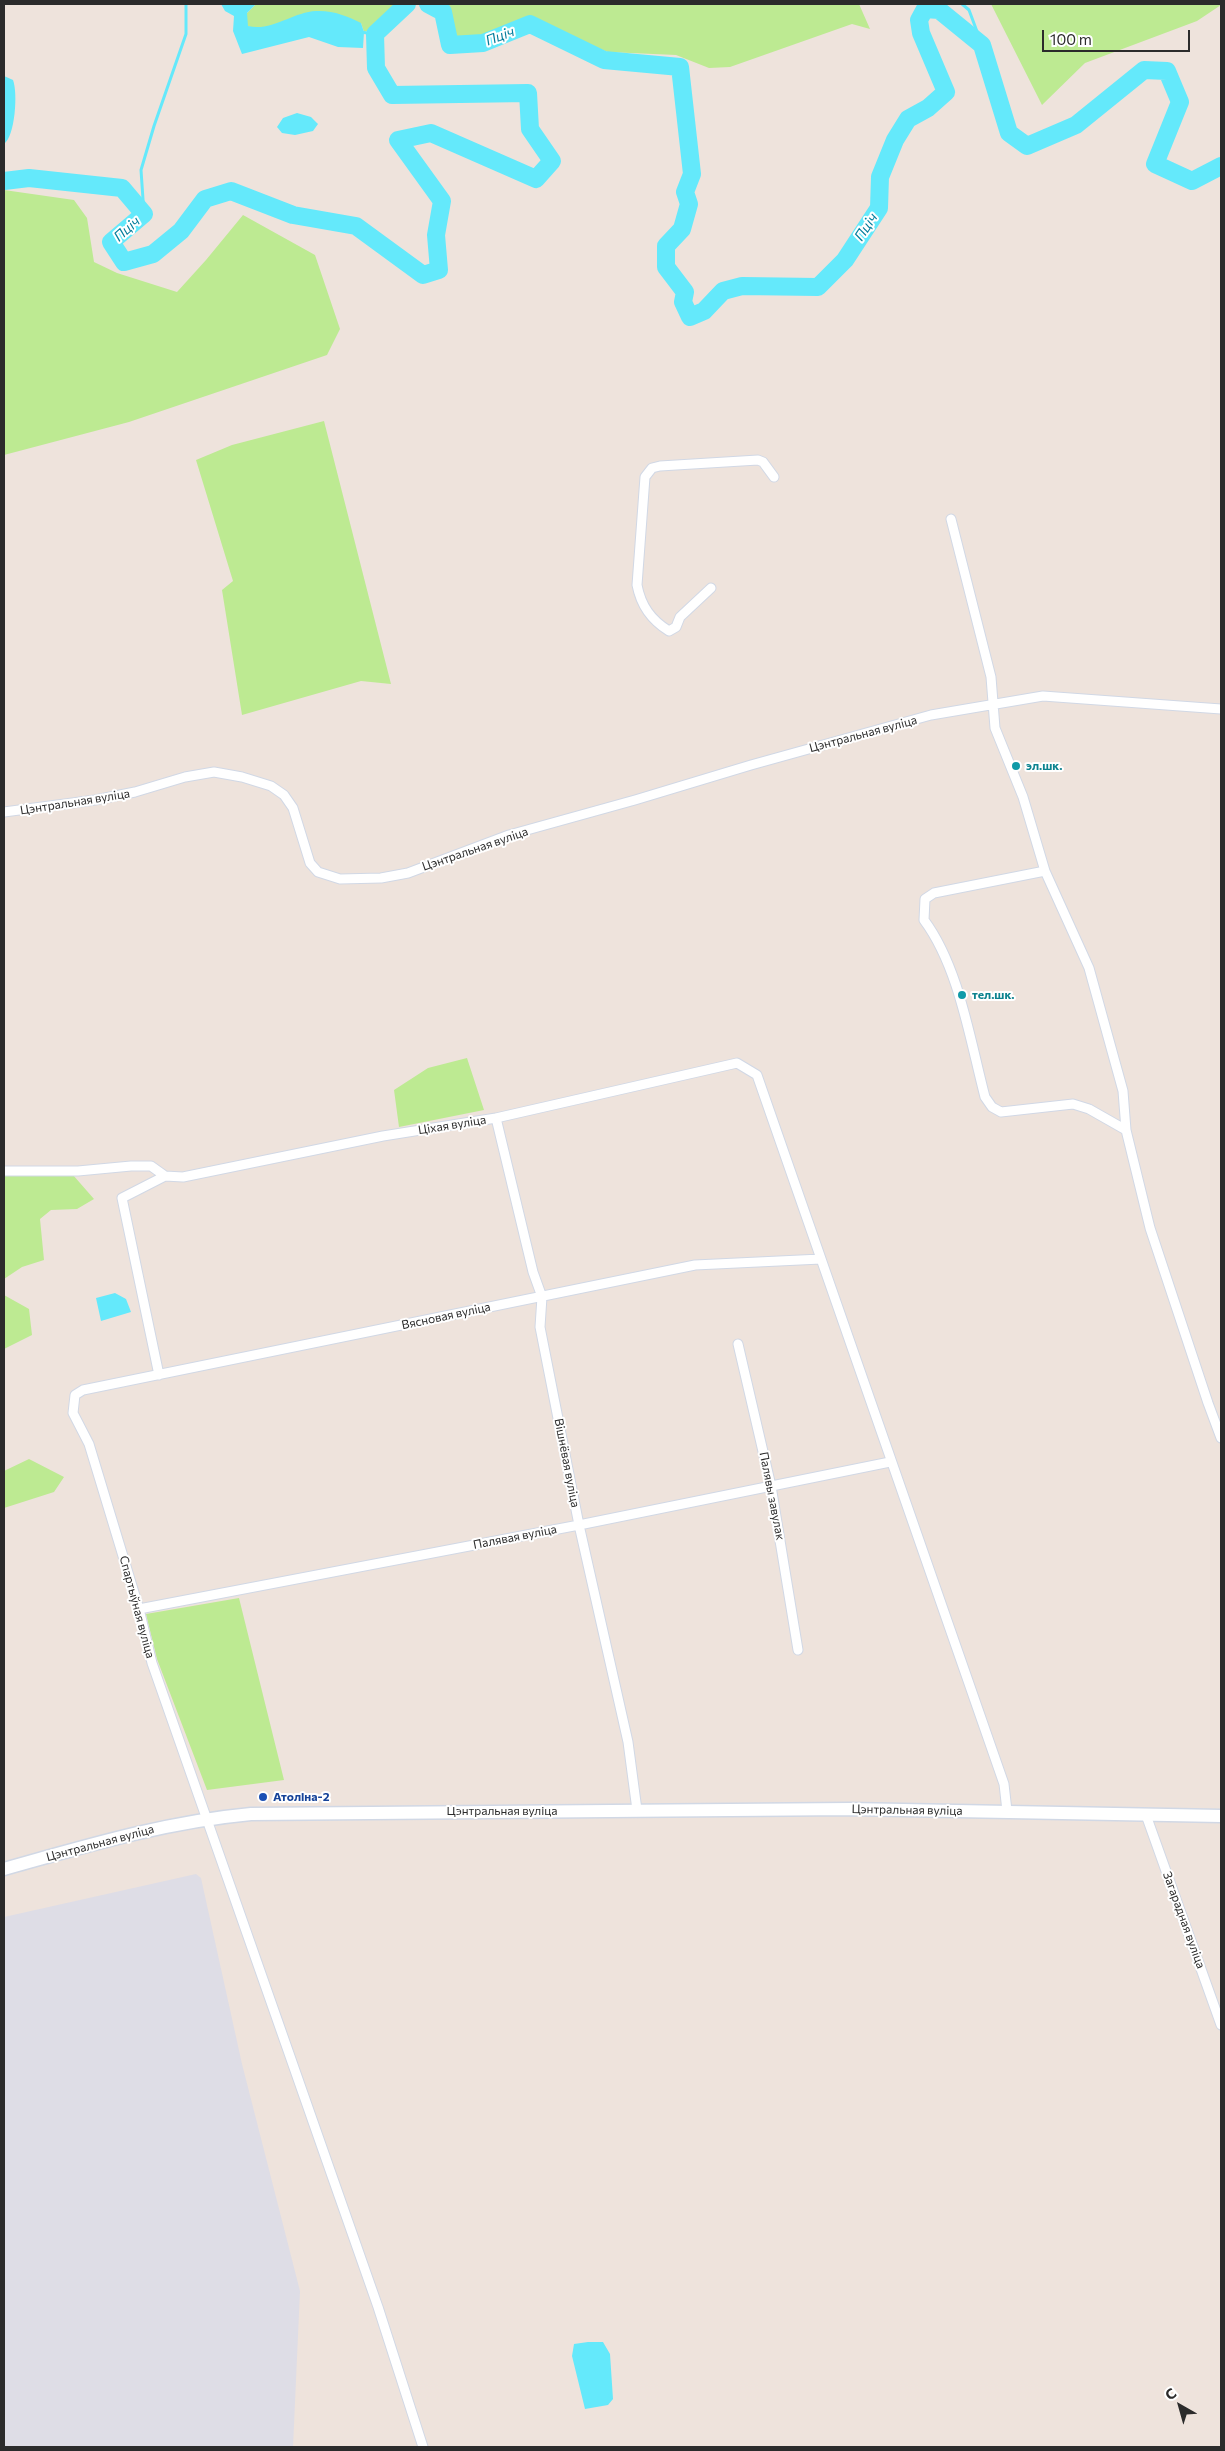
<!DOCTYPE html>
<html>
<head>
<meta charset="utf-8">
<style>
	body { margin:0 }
	#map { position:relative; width:1225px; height:2451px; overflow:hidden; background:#eee3dc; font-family:Commissioner,sans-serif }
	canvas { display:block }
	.frame { position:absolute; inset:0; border:5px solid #2b2b2b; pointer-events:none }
	.north { position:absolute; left:1155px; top:2381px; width:50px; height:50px; -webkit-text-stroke:4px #fff; paint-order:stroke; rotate:322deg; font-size:14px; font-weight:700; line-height:20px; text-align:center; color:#2b2b2b }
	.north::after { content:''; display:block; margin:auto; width:18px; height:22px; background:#2b2b2b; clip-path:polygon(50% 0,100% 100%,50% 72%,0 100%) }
	.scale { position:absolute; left:1042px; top:30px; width:148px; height:22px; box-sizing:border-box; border:2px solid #2b2b2b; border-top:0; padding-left:6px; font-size:15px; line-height:18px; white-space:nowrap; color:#2b2b2b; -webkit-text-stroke:4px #fff; paint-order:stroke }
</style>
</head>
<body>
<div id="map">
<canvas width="1225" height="2451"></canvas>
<div class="frame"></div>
<div class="north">С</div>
<div class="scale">100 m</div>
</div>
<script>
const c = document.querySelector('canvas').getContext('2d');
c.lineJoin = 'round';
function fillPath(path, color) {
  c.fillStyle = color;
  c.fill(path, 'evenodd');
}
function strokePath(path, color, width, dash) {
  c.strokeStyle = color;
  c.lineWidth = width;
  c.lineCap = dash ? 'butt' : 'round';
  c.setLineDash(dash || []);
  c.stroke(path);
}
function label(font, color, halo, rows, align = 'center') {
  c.font = font + ' Commissioner,sans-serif';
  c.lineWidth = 4;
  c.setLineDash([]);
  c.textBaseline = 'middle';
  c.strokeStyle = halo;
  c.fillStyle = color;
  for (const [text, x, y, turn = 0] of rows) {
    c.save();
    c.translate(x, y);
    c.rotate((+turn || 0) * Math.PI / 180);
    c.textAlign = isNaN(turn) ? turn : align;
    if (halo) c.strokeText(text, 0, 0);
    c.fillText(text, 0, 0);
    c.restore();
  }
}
const industrial = new Path2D(`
	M196 1874 201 1878 242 2064 300 2291 293 2447H4V1917Z`);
const green = new Path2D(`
	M256 4H403L376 30 372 29 364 32 361 23 258 29 247 26V13Z
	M432 4H859L870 29 852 24 730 67 709 68 676 55 608 52 529 22 483 41 452 42 448 12Z
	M991 4H1221V5L1197 21 1085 63 1042 105Z
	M4 190 74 200 87 218 94 262 117 273 177 292 206 260 243 215 315 255 340 329 327 355 129 422 4 455Z
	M324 421 391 684 361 681 242 715 222 590 233 581 196 460 232 445Z
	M467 1058 484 1110 399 1127 394 1090 428 1068Z
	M4 1174 73 1175 94 1199 77 1209 51 1210 40 1219 44 1260 22 1267 4 1279Z
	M4 1295 29 1309 32 1335 4 1349Z
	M29 1459 64 1477 54 1492 4 1508V1471Z
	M239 1598 284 1780 207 1790 157 1659 146 1614Z`);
const water = new Path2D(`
	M221 4H256L247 13 248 26C271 32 293 12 316 11 332 10 348 16 361 23L364 32 363 48 338 47 309 37 242 54 233 31 234 16 225 11Z
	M4 76 13 80C18 93 15 136 4 144Z
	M297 113 311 117 318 124 313 131 295 135 282 133 277 127 283 118Z
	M115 1293 126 1299 131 1312 101 1321 96 1298Z
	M588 2342H603L610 2354 613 2399 608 2405 585 2409 572 2356 574 2344Z`);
const stream = new Path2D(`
	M962 4 969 10 982 45
	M360 32 375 34
	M144 214 141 170 154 126 186 34V4`);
const river = new Path2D(`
	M428 4 443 12 450 45 483 43 530 24 604 60 680 67 692 174 685 192 689 204 682 229 666 246V267L685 292 683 302 690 317 704 311 723 291 742 286 818 287 845 260 879 208 880 177 895 140 908 119 928 108 946 92 921 33 919 20 925 9 939 10 982 45 1009 133 1027 146 1076 125 1144 70 1167 71 1180 102 1155 164 1192 181 1221 166
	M4 181 29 178 122 188 144 214 111 242 124 262 153 254 181 231 205 199 231 191 293 215 356 226 423 275 439 270 436 235 442 201 398 140 431 133 536 179 552 161 530 129 528 93 392 95 376 68 375 34 407 4`);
const street = new Path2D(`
	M951 519 991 677 995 728 1023 797 1045 871 1089 968 1123 1091 1126 1130 1150 1228 1208 1403 1221 1438
	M711 588 680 617 676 627 669 631C651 620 641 606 637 585L645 477 652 468 660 466 758 460 763 462 774 477
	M4 812 95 800 135 792 185 777 214 772 242 777 271 786 284 795 293 808 310 863 318 872 340 879 381 878 408 873 509 835 635 800 751 765 931 715 1043 696 1221 709
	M1045 871 934 893 925 899 924 920C959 967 970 1040 985 1097L992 1107 1001 1112 1073 1104 1089 1109 1126 1130
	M496 1118 533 1272 542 1297 540 1327 579 1525 628 1742 637 1810
	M4 1171H78L131 1166H151L165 1176
	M165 1176 183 1177 383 1136 496 1118 737 1063 757 1075 1004 1784 1007 1811
	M738 1344 771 1486 798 1650
	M159 1375 122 1198 165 1176
	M139 1609 579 1525 890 1462
	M1146 1815 1221 2025
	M423 2447 378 2307 152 1663 139 1609 89 1444 73 1413 75 1395 83 1390 695 1265 821 1259`);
const secondary = new Path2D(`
	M4 1869C86 1846 165 1822 251 1814L850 1809 1221 1816`);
const markers = [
	[1016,766,5,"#0f9aa8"],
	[962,995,5,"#0f9aa8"],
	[263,1797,5,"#1a4fb4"]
];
const streetNames = [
	["Цэнтральная вуліца",863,734,-15],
	["Цэнтральная вуліца",75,802,-9],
	["Цэнтральная вуліца",475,849,-19],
	["Ціхая вуліца",452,1125,-9],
	["Вясновая вуліца",446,1316,-12],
	["Вішнёвая вуліца",567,1463,79],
	["Палявы завулак",772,1496,79],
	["Палявая вуліца",515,1537,-11],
	["Спартыўная вуліца",137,1607,75],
	["Цэнтральная вуліца",907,1810,1],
	["Цэнтральная вуліца",502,1811],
	["Цэнтральная вуліца",100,1843,-15],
	["Загарадная вуліца",1184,1920,70]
];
const cultureNames = [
	["эл.шк.",1026,766],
	["тел.шк.",972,995]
];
const transitNames = [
	["Атоліна-2",273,1797]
];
const waterNames = [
	["Пціч",500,36,-21],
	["Пціч",866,227,-57],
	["Пціч",127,229,-42]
];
fillPath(industrial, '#dedde6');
fillPath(green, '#bdea92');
fillPath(water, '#64e9fb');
strokePath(stream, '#64e9fb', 3);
strokePath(river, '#64e9fb', 18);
strokePath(street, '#d1d8e5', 11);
strokePath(secondary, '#d1d8e5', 15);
strokePath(street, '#fff', 9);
strokePath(secondary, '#fff', 12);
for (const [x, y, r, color] of markers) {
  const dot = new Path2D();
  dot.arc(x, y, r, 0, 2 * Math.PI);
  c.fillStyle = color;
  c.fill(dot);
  strokePath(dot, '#fff', 2);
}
label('12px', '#2b2b2b', '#fff', streetNames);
label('bold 12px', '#0d838f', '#fff', cultureNames, 'left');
label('bold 12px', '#164399', '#fff', transitNames, 'left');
label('italic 14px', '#027c9b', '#fff', waterNames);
</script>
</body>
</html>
